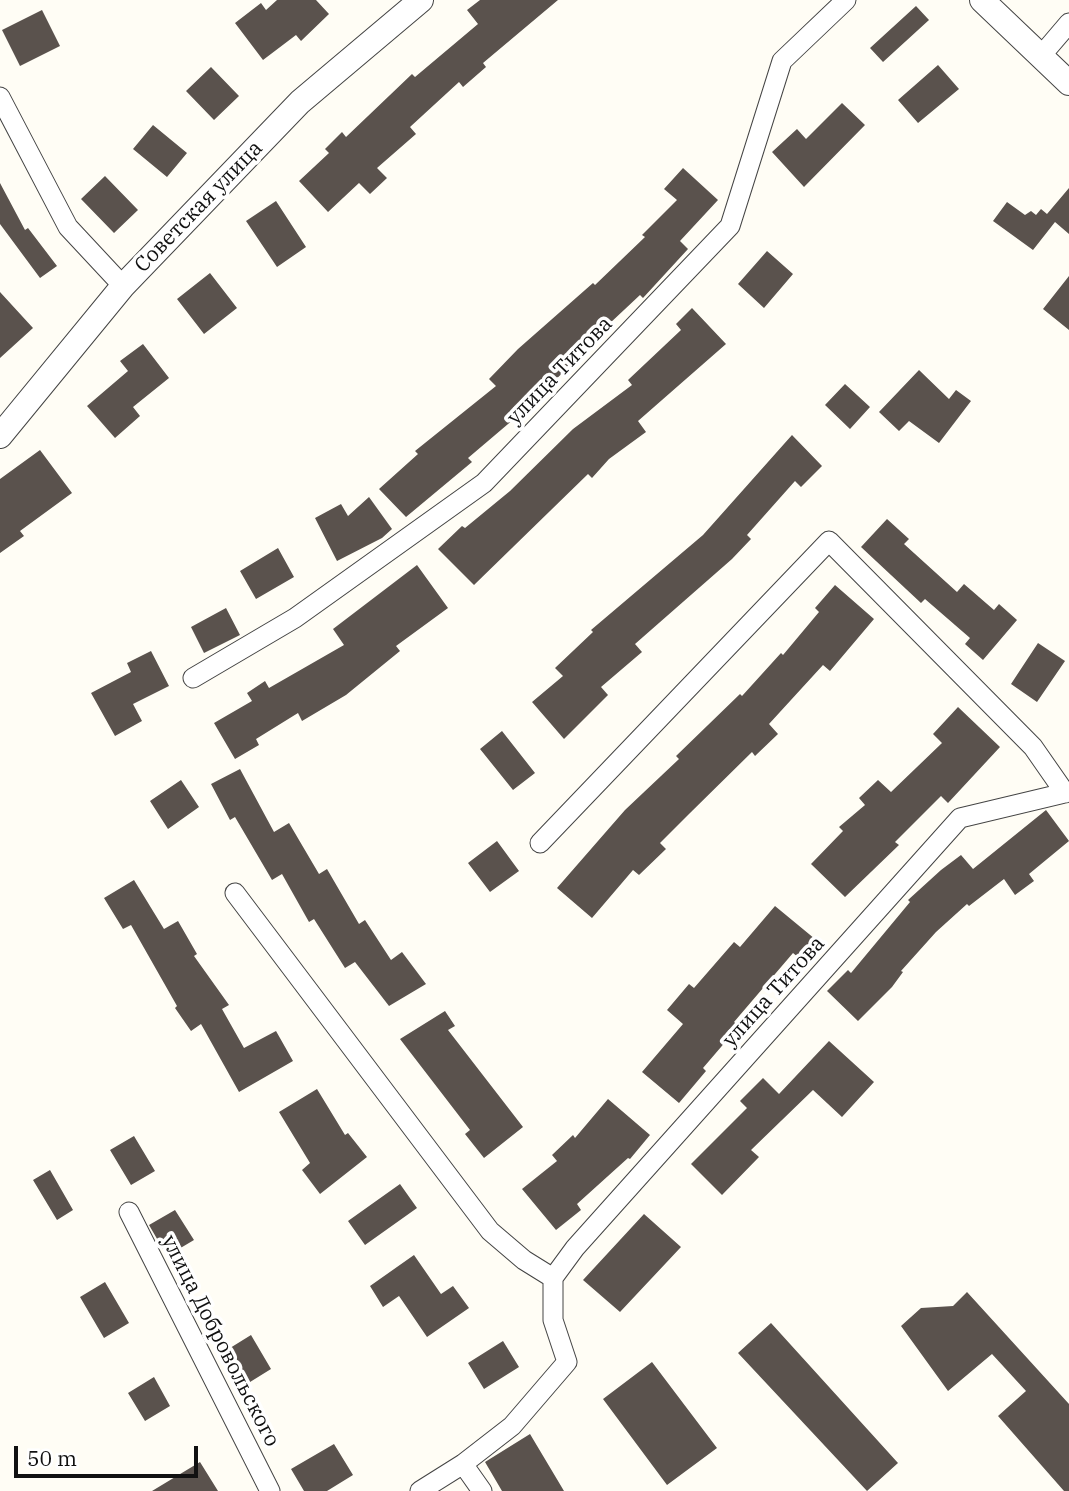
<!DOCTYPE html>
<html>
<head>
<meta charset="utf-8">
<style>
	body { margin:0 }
	#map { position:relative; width:1069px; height:1491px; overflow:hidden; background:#fffdf5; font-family:"IBM Plex Serif",serif }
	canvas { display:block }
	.scale { position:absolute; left:14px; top:1446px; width:184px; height:32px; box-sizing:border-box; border:4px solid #111; border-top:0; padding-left:9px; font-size:21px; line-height:24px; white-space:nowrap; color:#111; -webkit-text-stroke:5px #fff; paint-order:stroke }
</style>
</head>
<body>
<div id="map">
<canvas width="1069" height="1491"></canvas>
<div class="scale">50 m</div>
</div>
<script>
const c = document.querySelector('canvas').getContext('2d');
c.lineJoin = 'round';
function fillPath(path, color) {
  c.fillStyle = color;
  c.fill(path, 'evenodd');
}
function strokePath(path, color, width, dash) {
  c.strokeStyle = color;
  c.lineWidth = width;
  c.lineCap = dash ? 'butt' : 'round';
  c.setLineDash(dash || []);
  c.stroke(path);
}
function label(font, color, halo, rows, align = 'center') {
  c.font = font + ' "IBM Plex Serif",serif';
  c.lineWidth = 7;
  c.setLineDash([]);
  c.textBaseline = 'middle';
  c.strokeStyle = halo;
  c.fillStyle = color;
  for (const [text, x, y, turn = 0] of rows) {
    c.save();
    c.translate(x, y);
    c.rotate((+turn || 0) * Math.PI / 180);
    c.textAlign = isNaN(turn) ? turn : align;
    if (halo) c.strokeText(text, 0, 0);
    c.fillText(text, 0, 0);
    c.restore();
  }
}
const building = new Path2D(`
	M277 0H316L329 14 301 41 296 35 263 60 235 23 261 3 266 10Z
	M480 0H558L483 63 486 67 463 87 459 82 410 127 416 134 377 168 387 178 370 194 359 183 328 212 299 181 329 153 325 149 342 132 346 137 412 74 415 77 478 24 467 10Z
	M916 6 929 20 883 62 870 48Z
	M42 10 60 46 20 66 2 30Z
	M938 65 959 89 918 123 898 100Z
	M211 67 239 96 214 120 186 91Z
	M842 103 865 125 804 187 772 152 797 129 806 139Z
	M153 125 187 153 167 177 133 149Z
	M683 168 718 200 680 241 688 249 643 298 640 295 577 354 579 357 521 413 468 458 472 462 406 517 379 489 418 454 415 451 496 386 489 379 518 349 593 283 595 285 645 237 642 235 677 200 664 189Z
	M105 176 138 210 114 233 81 199Z
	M0 183 25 230 28 228 57 266 40 278 0 224Z
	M1069 188V234L1055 222 1033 250 993 221 1007 202 1025 215 1031 211 1036 215 1041 209 1047 214Z
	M276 201 306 247 277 267 246 221Z
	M767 251 793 274 764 308 738 284Z
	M210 273 237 308 204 334 177 299Z
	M1069 276V330L1043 309Z
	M0 292 33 328 0 358Z
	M692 308 726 344 638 421 646 432 609 459 592 478 588 474 474 585 438 549 462 526 465 528 510 491 573 429 632 385 628 380 681 330 676 324Z
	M143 344 169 378 133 407 140 416 115 438 87 406 128 371 120 361Z
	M919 370 949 399 956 390 971 401 939 443 909 421 899 431 879 412Z
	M845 384 870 407 850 429 825 405Z
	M792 435 822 466 801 487 795 481 747 535 751 539 732 559 635 644 642 652 601 687 608 695 564 739 532 702 563 676 555 668 593 632 591 630 703 535Z
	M40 450 72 493 20 531 24 536 0 553V479Z
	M369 497 392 529 382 538 337 561 315 518 341 504 348 516Z
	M887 519 909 539 904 544 957 592 964 584 994 610 999 604 1017 620 983 660 965 644 970 638 925 599 921 603 861 547Z
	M278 548 294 577 256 599 240 571Z
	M417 565 448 608 396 646 400 651 346 695 302 721 298 713 256 739 259 745 235 759 214 723 252 701 247 693 265 681 269 688 344 645 333 629Z
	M835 585 874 619 830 671 823 665 769 724 778 734 755 756 752 752 689 814 660 843 666 849 639 875 633 870 592 918 557 888 625 810 679 759 676 756 740 694 742 696 781 653 783 655 819 612 815 608Z
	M226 608 240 635 204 653 191 627Z
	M1038 643 1065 661 1037 702 1011 684Z
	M151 651 169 686 133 704 142 721 115 736 91 693 131 672 127 663Z
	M958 707 1000 747 948 803 941 796 895 842 899 845 845 897 811 864 843 831 839 827 865 805 859 798 878 780 891 792 942 743 933 734Z
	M502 731 535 773 513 790 480 749Z
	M240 769 274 832 289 823 319 874 327 869 359 924 365 920 391 960 402 952 426 984 389 1006 355 962 345 968 314 919 309 922 282 874 272 880 235 817 230 820 211 784Z
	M181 780 199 807 168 829 150 801Z
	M1046 810 1069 841 1029 874 1034 881 1015 895 1004 879 969 906 967 904 936 932 901 971 903 972 892 987 858 1021 827 991 848 970 851 973 910 902 908 900 941 870 961 855 973 869Z
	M497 841 519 871 490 892 468 863Z
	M134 880 164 929 178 921 197 954 194 956 229 1005 222 1009 244 1048 276 1031 293 1061 239 1092 201 1024 191 1031 175 1008 177 1006 131 925 123 929 104 898Z
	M775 906 815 939 799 958 793 953 734 1022 739 1026 703 1068 706 1071 679 1103 642 1072 683 1024 667 1010 689 984 694 988 734 942 740 947Z
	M445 1011 455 1026 448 1030 523 1127 484 1158 465 1134 470 1130 400 1039Z
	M829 1041 874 1082 842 1117 813 1090 751 1150 759 1157 722 1195 691 1164 747 1108 740 1101 763 1078 779 1094Z
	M317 1089 345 1135 348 1133 367 1157 320 1194 302 1170 310 1163 279 1112Z
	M608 1099 650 1135 630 1159 628 1158 577 1204 581 1210 556 1230 522 1189 557 1161 552 1155 573 1135 575 1138Z
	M134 1136 155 1171 131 1185 110 1150Z
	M50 1170 73 1210 57 1220 33 1180Z
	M400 1184 417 1208 365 1245 348 1221Z
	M175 1210 194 1240 167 1256 149 1225Z
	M644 1214 681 1247 620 1312 583 1280Z
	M414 1255 441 1294 453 1286 469 1308 427 1337 399 1296 383 1307 370 1286Z
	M105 1282 129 1323 104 1338 80 1297Z
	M967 1292 1069 1404V1491H1064L998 1416 1026 1391 992 1354 948 1391 901 1326 921 1308 953 1306Z
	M771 1323 898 1463 867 1491 738 1353Z
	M251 1335 271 1369 242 1387 222 1353Z
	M503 1341 519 1367 484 1389 468 1363Z
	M652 1362 717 1448 667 1485 603 1399Z
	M154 1377 170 1406 145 1421 128 1393Z
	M530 1434 564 1491H502L485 1462Z
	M334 1444 353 1475 327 1491H304L291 1469Z
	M200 1462 218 1491H152Z`);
const minor = new Path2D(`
	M1040 57 1069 23
	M0 97 68 227 123 286
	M193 678 295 618 484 483 730 226 782 61 846 0
	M540 843 829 541 1033 747 1065 793
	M235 893 490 1231 524 1260 553 1278
	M129 1212 270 1491
	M463 1464 482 1491
	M420 1491 463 1464 512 1426 567 1362 553 1320V1278L575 1248 960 818 1069 792`);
const tertiary = new Path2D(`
	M982 0 1069 83
	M0 436 123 286 300 102 421 0`);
const streetNames = [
	["Советская улица",199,207,-46],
	["улица Титова",560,371,-46],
	["улица Титова",774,992,-48],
	["улица Добровольского",220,1341,63]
];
fillPath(building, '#5a524d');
strokePath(minor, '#444', 21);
strokePath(tertiary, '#444', 26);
strokePath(minor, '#fff', 19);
strokePath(tertiary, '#fff', 24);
label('21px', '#111', '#fff', streetNames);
</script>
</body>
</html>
